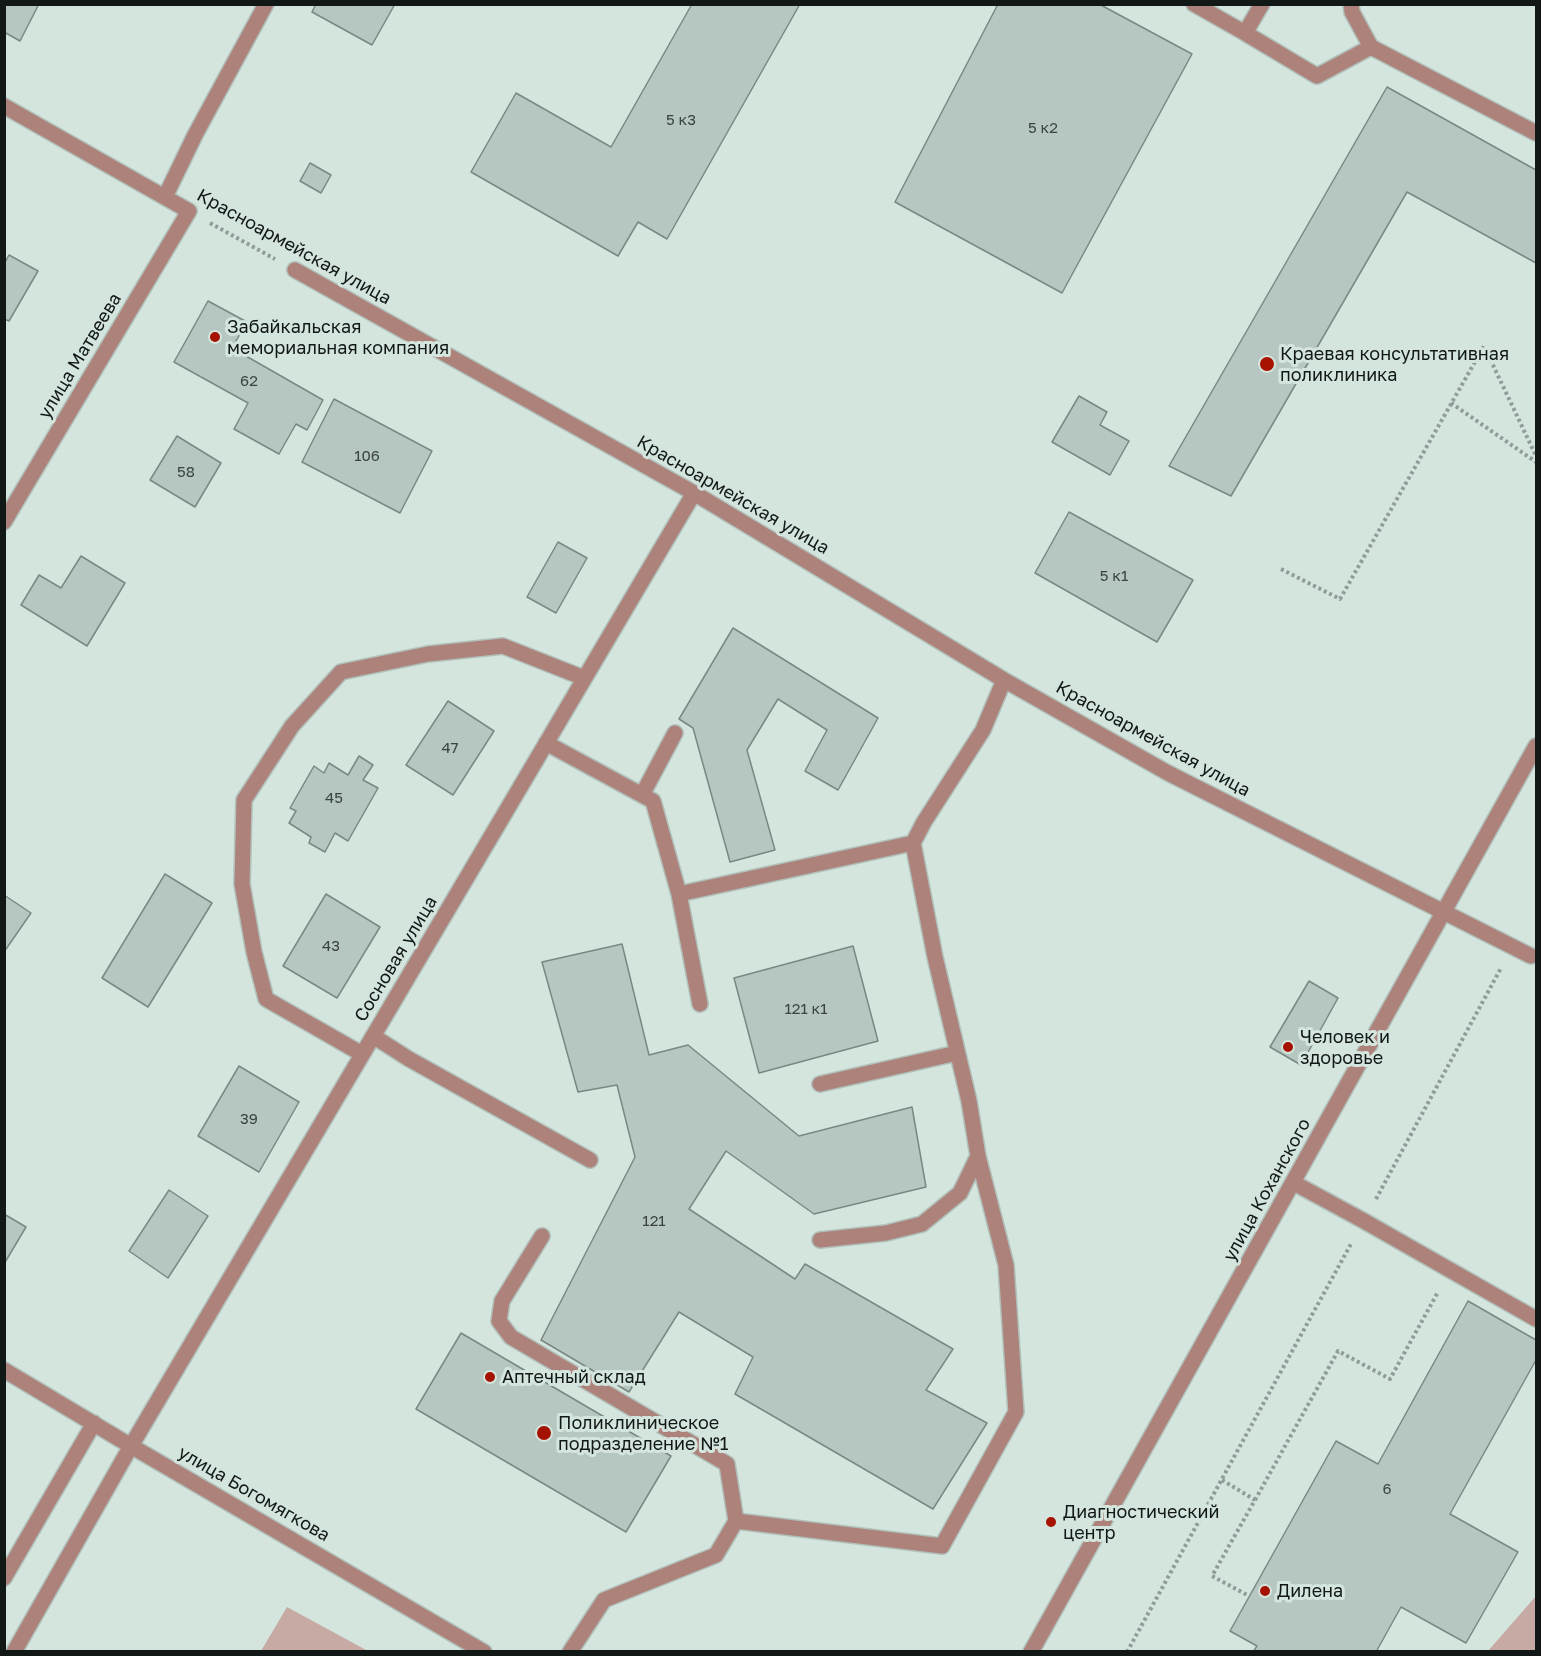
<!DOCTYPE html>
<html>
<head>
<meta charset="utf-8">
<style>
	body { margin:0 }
	#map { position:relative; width:1541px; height:1656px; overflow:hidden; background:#d4e5de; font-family:"Golos Text",sans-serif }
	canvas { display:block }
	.frame { position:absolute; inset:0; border:6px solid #121816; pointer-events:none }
</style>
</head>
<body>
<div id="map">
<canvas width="1541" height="1656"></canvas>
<div class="frame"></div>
</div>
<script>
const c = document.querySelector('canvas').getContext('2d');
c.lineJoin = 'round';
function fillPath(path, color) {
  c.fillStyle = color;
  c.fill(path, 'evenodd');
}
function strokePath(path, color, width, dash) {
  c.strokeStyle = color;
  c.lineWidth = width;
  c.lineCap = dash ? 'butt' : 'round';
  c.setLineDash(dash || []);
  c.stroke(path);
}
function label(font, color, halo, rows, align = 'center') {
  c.font = font + ' "Golos Text",sans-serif';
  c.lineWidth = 6;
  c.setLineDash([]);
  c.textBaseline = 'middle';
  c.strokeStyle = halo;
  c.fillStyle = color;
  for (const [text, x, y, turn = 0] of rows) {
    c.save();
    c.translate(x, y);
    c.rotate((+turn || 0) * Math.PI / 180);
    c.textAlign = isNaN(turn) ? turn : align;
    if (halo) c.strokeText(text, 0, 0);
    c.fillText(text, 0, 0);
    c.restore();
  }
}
const green = new Path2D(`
	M1536 1596V1651H1488Z
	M287 1607 368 1651H261Z`);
const building = new Path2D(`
	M4 4H39L20 41 4 32Z
	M316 4H395L372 45 312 12Z
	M692 4H800L667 239 638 222 618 256 471 172 516 93 611 147Z
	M998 4H1099L1192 54 1062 293 895 202Z
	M1387 87 1536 170V263L1407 192 1231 496 1169 466Z
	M310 163 331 175 321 193 300 181Z
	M9 255 38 271 9 321 4 319V264Z
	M208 301 247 322 232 348 323 400 307 430 296 424 279 454 234 429 248 403 174 362Z
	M1079 396 1107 412 1100 425 1129 441 1110 475 1052 442Z
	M334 399 432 451 400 513 302 462Z
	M177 436 221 463 195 507 150 480Z
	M1069 512 1193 580 1157 642 1035 573Z
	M558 542 587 558 556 613 527 597Z
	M81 556 125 583 87 646 21 605 39 575 61 588Z
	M733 628 878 718 838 790 805 771 827 730 778 699 747 750 775 850 730 862 693 728 679 719Z
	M448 701 494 731 453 795 406 765Z
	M359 756 373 765 363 780 378 788 348 841 335 833 325 852 309 843 311 837 289 823 296 811 290 808 314 766 324 773 329 763 348 775Z
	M165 874 212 903 148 1007 102 978Z
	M326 894 380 927 337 998 283 966Z
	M4 895 31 913 4 952Z
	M622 944 649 1055 688 1045 799 1136 912 1107 926 1187 814 1214 726 1151 689 1209 795 1279 805 1264 953 1349 926 1390 987 1423 933 1509 735 1394 753 1357 679 1312 629 1392 541 1340 635 1157 617 1085 578 1092 542 962Z
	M853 946 878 1041 759 1073 734 978Z
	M1309 981 1338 998 1301 1065 1270 1047Z
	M239 1066 299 1102 259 1172 198 1136Z
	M169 1190 208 1216 168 1278 129 1251Z
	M4 1214 26 1227 4 1264Z
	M1468 1301 1536 1340V1360L1450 1514 1518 1552 1466 1643 1401 1607 1376 1652H1253L1257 1646 1230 1631 1336 1441 1378 1464Z
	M461 1333 671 1456 626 1532 416 1409Z`);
const path = new Path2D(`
	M210 223 275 259
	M1451 403 1536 462
	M1281 569 1340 599 1484 346 1536 456
	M1376 1199 1501 968
	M1222 1480 1255 1500 1212 1576 1249 1596
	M1255 1500 1338 1351 1390 1379 1438 1292
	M1127 1652 1352 1242`);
const minor = new Path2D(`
	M1194 4 1245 33 1262 4
	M1351 4 1352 12 1371 47 1536 133
	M1245 33 1317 76 1371 47
	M4 106 189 211 4 522
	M165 197 195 135 266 4
	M295 270 694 493 1004 680 1168 773 1531 956
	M546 743 653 801 679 894 700 1004
	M642 795 675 733
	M679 894 913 843
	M373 1036 409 1059 590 1160
	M362 1054 266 999 254 952 242 884 244 800 292 726 341 672 428 654 503 646 584 678
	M820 1084 957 1053
	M1294 1183 1364 1221 1536 1319
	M542 1236 502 1301 499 1321 511 1337 727 1464 736 1521 716 1555 604 1600 570 1652
	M820 1240 886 1233 922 1224 960 1193 978 1156 969 1101 935 957 913 843 924 822 983 730 1004 680
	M4 1370 131 1446 484 1652
	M736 1521 942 1546 1016 1412 1006 1265 978 1156
	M4 1578 94 1423
	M14 1652 131 1446 694 493
	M1031 1652 1536 746`);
const markers = [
	[215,337,6,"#a51200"],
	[1267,364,8,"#a51200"],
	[1288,1047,6,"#a51200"],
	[490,1377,6,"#a51200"],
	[544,1433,8,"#a51200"],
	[1051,1522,6,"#a51200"],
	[1265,1591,6,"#a51200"]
];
const numberNames = [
	["5 к3",681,120],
	["5 к2",1043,128],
	["62",249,381],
	["106",367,456],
	["58",186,472],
	["5 к1",1114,576],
	["47",450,748],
	["45",334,798],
	["43",331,946],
	["121 к1",806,1009],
	["39",249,1119],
	["121",654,1221],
	["6",1387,1489]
];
const streetNames = [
	["Красноармейская улица",294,247,29],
	["улица Матвеева",80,356,-59],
	["Красноармейская улица",733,495,30],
	["Красноармейская улица",1153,739,29],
	["Сосновая улица",396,959,-59],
	["улица Коханского",1267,1190,-61],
	["улица Богомягкова",254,1494,30]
];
const poiNames = [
	["Забайкальская",227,327],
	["мемориальная компания",227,348],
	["Краевая консультативная",1280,354],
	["поликлиника",1280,375],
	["Человек и",1300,1037],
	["здоровье",1300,1058],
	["Аптечный склад",502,1377],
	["Поликлиническое",558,1423],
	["подразделение №1",558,1444],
	["Диагностический",1063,1512],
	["центр",1063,1533],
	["Дилена",1277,1591]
];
fillPath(green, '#c8aaa5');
fillPath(building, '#b6c6c0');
strokePath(building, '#798883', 1.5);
strokePath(minor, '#b1c0ba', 18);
strokePath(path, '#8f9c97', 4, [3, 3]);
strokePath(minor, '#ac827a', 15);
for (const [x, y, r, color] of markers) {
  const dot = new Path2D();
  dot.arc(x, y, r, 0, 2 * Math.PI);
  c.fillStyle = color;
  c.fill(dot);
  strokePath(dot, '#d4e5de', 2);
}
label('15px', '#3b4440', null, numberNames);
label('18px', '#121816', '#d4e5de', streetNames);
label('18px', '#121816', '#d4e5de', poiNames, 'left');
</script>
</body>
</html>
